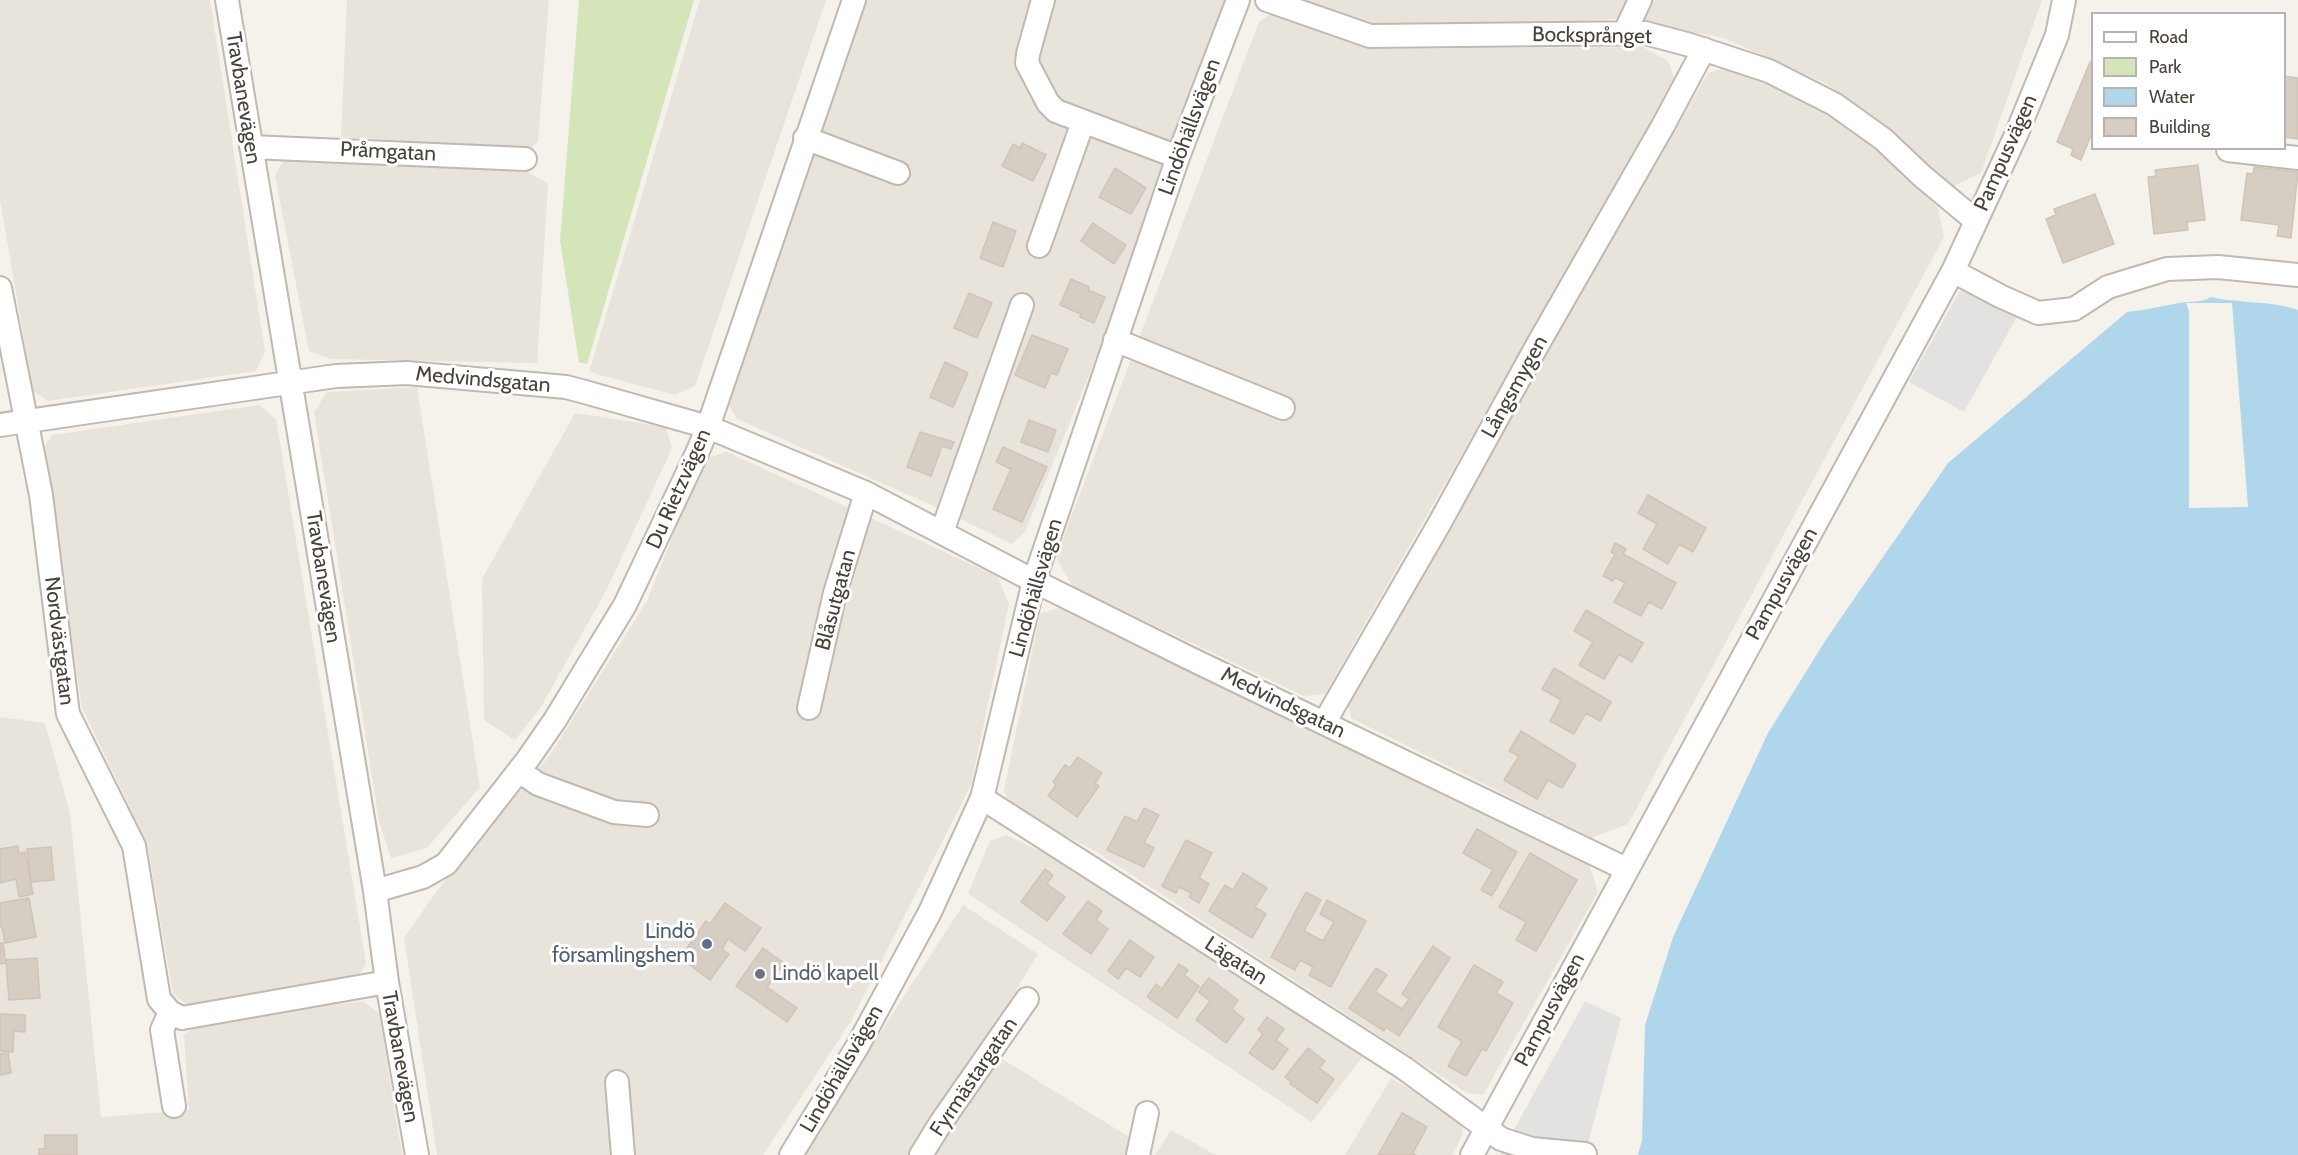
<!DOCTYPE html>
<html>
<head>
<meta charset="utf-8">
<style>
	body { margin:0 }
	#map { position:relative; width:2298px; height:1155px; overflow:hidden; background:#f5f2ec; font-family:Cabin,sans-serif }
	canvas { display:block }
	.legend { position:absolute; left:2091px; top:12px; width:195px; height:138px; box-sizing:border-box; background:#fff; border:2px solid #b6b3b0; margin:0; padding:8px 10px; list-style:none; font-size:18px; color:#49423a }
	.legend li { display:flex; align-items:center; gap:12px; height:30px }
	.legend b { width:30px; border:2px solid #b6b3b0 }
</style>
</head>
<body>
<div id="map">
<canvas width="2298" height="1155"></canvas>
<ul class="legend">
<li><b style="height:8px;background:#fff"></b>Road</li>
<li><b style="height:16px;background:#d4e5b9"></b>Park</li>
<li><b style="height:16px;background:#afd6eb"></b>Water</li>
<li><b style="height:16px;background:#d6cdc3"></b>Building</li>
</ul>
</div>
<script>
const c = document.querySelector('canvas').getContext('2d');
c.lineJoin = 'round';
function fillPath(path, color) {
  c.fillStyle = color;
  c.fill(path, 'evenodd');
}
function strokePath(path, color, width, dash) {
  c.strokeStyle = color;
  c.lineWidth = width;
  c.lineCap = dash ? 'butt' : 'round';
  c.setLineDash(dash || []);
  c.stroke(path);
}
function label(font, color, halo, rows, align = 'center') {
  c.font = font + ' Cabin,sans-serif';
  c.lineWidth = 6;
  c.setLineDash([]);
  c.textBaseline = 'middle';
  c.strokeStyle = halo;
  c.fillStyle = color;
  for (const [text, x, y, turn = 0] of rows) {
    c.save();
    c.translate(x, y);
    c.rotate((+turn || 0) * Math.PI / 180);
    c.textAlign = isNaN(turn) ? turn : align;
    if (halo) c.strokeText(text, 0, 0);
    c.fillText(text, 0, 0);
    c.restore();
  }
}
const residential = new Path2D(`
	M0 0H210L265 352 256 371 48 401 33 391 0 200Z
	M347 0H549L538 141 530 149 341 137Z
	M700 0H826L695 386 675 395 589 372Z
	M865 0H1227L1096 358 1025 532 1012 544 938 508 737 419 726 400Z
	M1301 0H2042L1981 173 1947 189 1882 122 1827 84 1721 37 1614 19 1468 25 1366 24Z
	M1273 12 1377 49 1643 47 1668 61 1675 80 1325 694 1304 696 1073 587 1056 557 1259 22Z
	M1734 65 1863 133 1938 208 1944 237 1628 824 1592 838 1351 718 1347 699 1708 73Z
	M284 159 520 167 548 184 537 363 331 359 309 351 275 176Z
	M417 387 480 787 427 848 391 858 379 821 314 412 327 392Z
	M259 405 276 419 366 963 359 976 190 1007 173 994 147 843 82 708 43 449 52 435Z
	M575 413 666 427 672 448 607 589 541 707 515 740 484 720 482 579Z
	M727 452 997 576 1009 604 971 785 851 1021 763 1155H437L404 938 439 888 550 755 647 601 703 459Z
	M1059 608 1589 864 1598 892 1483 1095 1467 1093 1092 849 1012 809 1004 791 1040 613Z
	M0 717 45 723 70 813 101 1117 189 1110 184 1036 199 1023 363 1001 379 1013 402 1155H0Z
	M1006 835 1087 873 1363 1056 1312 1122 968 894 990 841Z
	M963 905 1038 954 1000 1017 909 1155H804L825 1118Z
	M994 1054 1131 1138V1155H933Z
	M1391 1078 1460 1119 1463 1134 1452 1155H1345Z
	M1171 1130 1216 1155H1155Z`);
const green = new Path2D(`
	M579 0H694L587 364 579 362 560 241Z`);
const parking = new Path2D(`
	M1963 285 2018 315 1964 412 1909 382Z
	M1585 1001 1621 1018 1585 1155H1500Z`);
const water = new Path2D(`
	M2211 297C2241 304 2269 300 2298 310V1155H1638L1642 1140 1645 1025 1673 937 1768 733 1827 638 1948 463 2127 312C2145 310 2161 306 2179 303 2190 301 2201 303 2211 297Z`);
const pier = new Path2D(`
	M2186 303H2232L2248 507 2189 508V311Z`);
const building = new Path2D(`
	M2090 62 2092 63V133L2081 160 2071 155 2073 149 2057 142Z
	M2284 76 2298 78V139L2284 137Z
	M1022 143 1046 155 1033 181 1002 166 1013 144 1020 148Z
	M2198 165 2205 220 2187 222 2188 230 2154 234 2148 177 2156 176 2155 170Z
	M2254 167 2298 172 2291 238 2277 236 2279 225 2241 220 2247 173 2253 174Z
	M1115 168 1146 188 1131 214 1099 197Z
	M2095 194 2114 244 2063 263 2046 219 2056 215 2054 209Z
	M993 222 1016 231 1003 267 980 258Z
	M1093 223 1126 245 1114 264 1081 241Z
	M1071 279 1089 287 1088 290 1105 297 1094 323 1080 317 1081 314 1060 305Z
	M969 293 992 303 977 338 954 328Z
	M1032 335 1068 349 1057 375 1051 373 1045 388 1015 375Z
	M945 362 968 373 953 407 930 397Z
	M1029 420 1056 430 1048 452 1021 442Z
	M920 432 954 442 951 449 942 446 931 476 907 467Z
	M1003 447 1047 467 1022 522 993 509 1011 469 996 462Z
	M1648 495 1706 528 1693 552 1679 544 1668 564 1643 549 1657 524 1638 513Z
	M1615 543 1626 549 1623 554 1676 583 1662 609 1649 602 1641 616 1614 602 1625 583 1615 577 1613 581 1603 576 1615 554 1611 552Z
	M1586 610 1643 643 1632 662 1619 654 1604 679 1579 665 1593 642 1574 631Z
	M1554 668 1611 702 1600 721 1586 713 1574 734 1550 721 1561 700 1542 689Z
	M1521 731 1576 765 1562 788 1548 780 1537 799 1504 780 1519 756 1509 751Z
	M1078 757 1102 773 1095 783 1099 786 1077 817 1048 796 1056 785 1053 782 1065 765 1070 768Z
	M1144 808 1159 815 1144 843 1154 848 1144 867 1107 850 1125 816 1137 822Z
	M1477 829 1517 852 1492 896 1481 890 1493 870 1463 853Z
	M1186 840 1212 853 1199 878 1209 884 1199 903 1189 897 1191 893 1179 887 1176 893 1162 886Z
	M18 846 19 854 25 852 33 894 19 897 16 879 0 883V849Z
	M51 847 54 880 31 882 27 849Z
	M1530 853 1577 880 1536 951 1516 940 1526 922 1499 907Z
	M1045 869 1053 875 1047 884 1065 897 1047 921 1021 902Z
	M1243 873 1267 888 1255 907 1266 914 1252 938 1209 911 1225 885 1233 890Z
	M1306 892 1321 900 1304 931 1323 941 1334 922 1320 914 1327 900 1366 921 1331 987 1309 975 1313 967 1300 960 1295 970 1271 957Z
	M29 898 36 937 5 943 2 927H0V903Z
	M1088 901 1102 911 1096 920 1108 929 1091 954 1063 934Z
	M725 903 761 928 745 951 728 939 722 949 729 954 710 980 680 958 706 921 710 924Z
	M1130 940 1154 957 1140 977 1126 968 1118 979 1108 971Z
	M0 943H3L6 963 0 964Z
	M1433 946 1450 958 1399 1036 1386 1027 1384 1031 1349 1008 1376 968 1387 975 1375 992 1402 1009 1409 999 1402 994Z
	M763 948 784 963 767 987 797 1008 787 1022 736 986Z
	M37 958 40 998 9 1000 6 960Z
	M1179 964 1188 970 1184 975 1199 986 1177 1018 1147 997 1156 984 1162 989Z
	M1474 965 1503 982 1496 993 1513 1003 1486 1051 1482 1049 1466 1076 1448 1066 1462 1041 1438 1027Z
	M1209 978 1238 1000 1232 1009 1244 1019 1226 1043 1196 1020 1210 1001 1198 992Z
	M0 1014 25 1015V1032L14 1031 13 1052 0 1051Z
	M1267 1017 1284 1029 1276 1040 1288 1049 1273 1070 1249 1053 1263 1034 1258 1030Z
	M1308 1048 1325 1061 1319 1068 1334 1079 1317 1103 1290 1084 1291 1082 1285 1077Z
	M8 1052 11 1073 0 1075V1054Z
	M1402 1113 1427 1127 1413 1153 1416 1155H1378Z
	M45 1135H77V1155H39V1149H45Z`);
const minor = new Path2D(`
	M227 0 375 891 387 982 417 1155
	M1043 0 1028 54 1027 63 1048 103 1056 111 1178 157
	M1267 0 1370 36 1645 33 1690 45 1769 71 1834 104 1883 139 1922 176 1976 221
	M1624 34 1640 0
	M805 138 898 173
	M251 147 525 159
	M2228 150 2298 158
	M1039 246 1083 122
	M1953 271 2000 296 2038 313 2074 309 2108 287 2167 269 2218 267 2298 275
	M0 288 41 495 68 714 134 846 159 999 170 1012 182 1018 387 982
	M1115 340 1283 408
	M0 425 336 376 407 373 566 387 585 392 708 427 866 493 1034 581 1187 657 1626 869
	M942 532 1022 305
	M809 708 835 593 866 493
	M1324 723 1438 526 1538 344 1664 124 1704 49
	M519 771 538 784 614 812 647 815
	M982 798 1404 1068 1501 1139 1532 1149 1585 1154
	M375 891 423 877 446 864 528 759 555 720 625 605 697 453 708 427 854 0
	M170 1012 162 1030 174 1106
	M617 1082 623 1155
	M791 1155 857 1047 930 912 982 798 1034 581 1178 157 1238 0
	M921 1155 940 1124 1027 999
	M1138 1155 1147 1113
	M1472 1155 1953 271 2016 135 2057 35 2064 0`);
const markers = [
	[707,944,6,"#5c6f8a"],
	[760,974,6,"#6b7280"]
];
const streetNames = [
	["Bocksprånget",1592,36,1],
	["Travbanevägen",243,98,81],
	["Lindöhällsvägen",1190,127,-70],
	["Pråmgatan",388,152,3],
	["Pampusvägen",2006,153,-66],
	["Medvindsgatan",483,380,5],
	["Långsmygen",1515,387,-61],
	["Du Rietzvägen",679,489,-66],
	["Travbanevägen",323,577,81],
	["Pampusvägen",1782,584,-61],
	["Lindöhällsvägen",1036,588,-74],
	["Blåsutgatan",836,600,-75],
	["Nordvästgatan",59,641,83],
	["Medvindsgatan",1283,703,26],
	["Lägatan",1236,961,33],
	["Pampusvägen",1550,1010,-62],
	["Travbanevägen",400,1057,80],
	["Lindöhällsvägen",842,1069,-60],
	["Fyrmästargatan",974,1077,-56]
];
const serviceNames = [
	["Lindö",695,932],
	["församlingshem",695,956]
];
const worshipNames = [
	["Lindö kapell",772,974]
];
fillPath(residential, '#e8e3db');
fillPath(green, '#d4e5b9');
fillPath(parking, '#e4e2e0');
fillPath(water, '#afd6eb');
fillPath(pier, '#f5f2ec');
fillPath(building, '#d6cdc3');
strokePath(building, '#d0c4b6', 1.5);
strokePath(minor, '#c0b9af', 26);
strokePath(minor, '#fff', 22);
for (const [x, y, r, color] of markers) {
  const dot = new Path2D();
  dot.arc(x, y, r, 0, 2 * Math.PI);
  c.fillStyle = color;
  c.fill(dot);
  strokePath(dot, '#fff', 2);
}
label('21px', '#49423a', '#fff', streetNames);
label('21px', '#4e5e75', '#fff', serviceNames, 'right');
label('21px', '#5b616d', '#fff', worshipNames, 'left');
</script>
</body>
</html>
